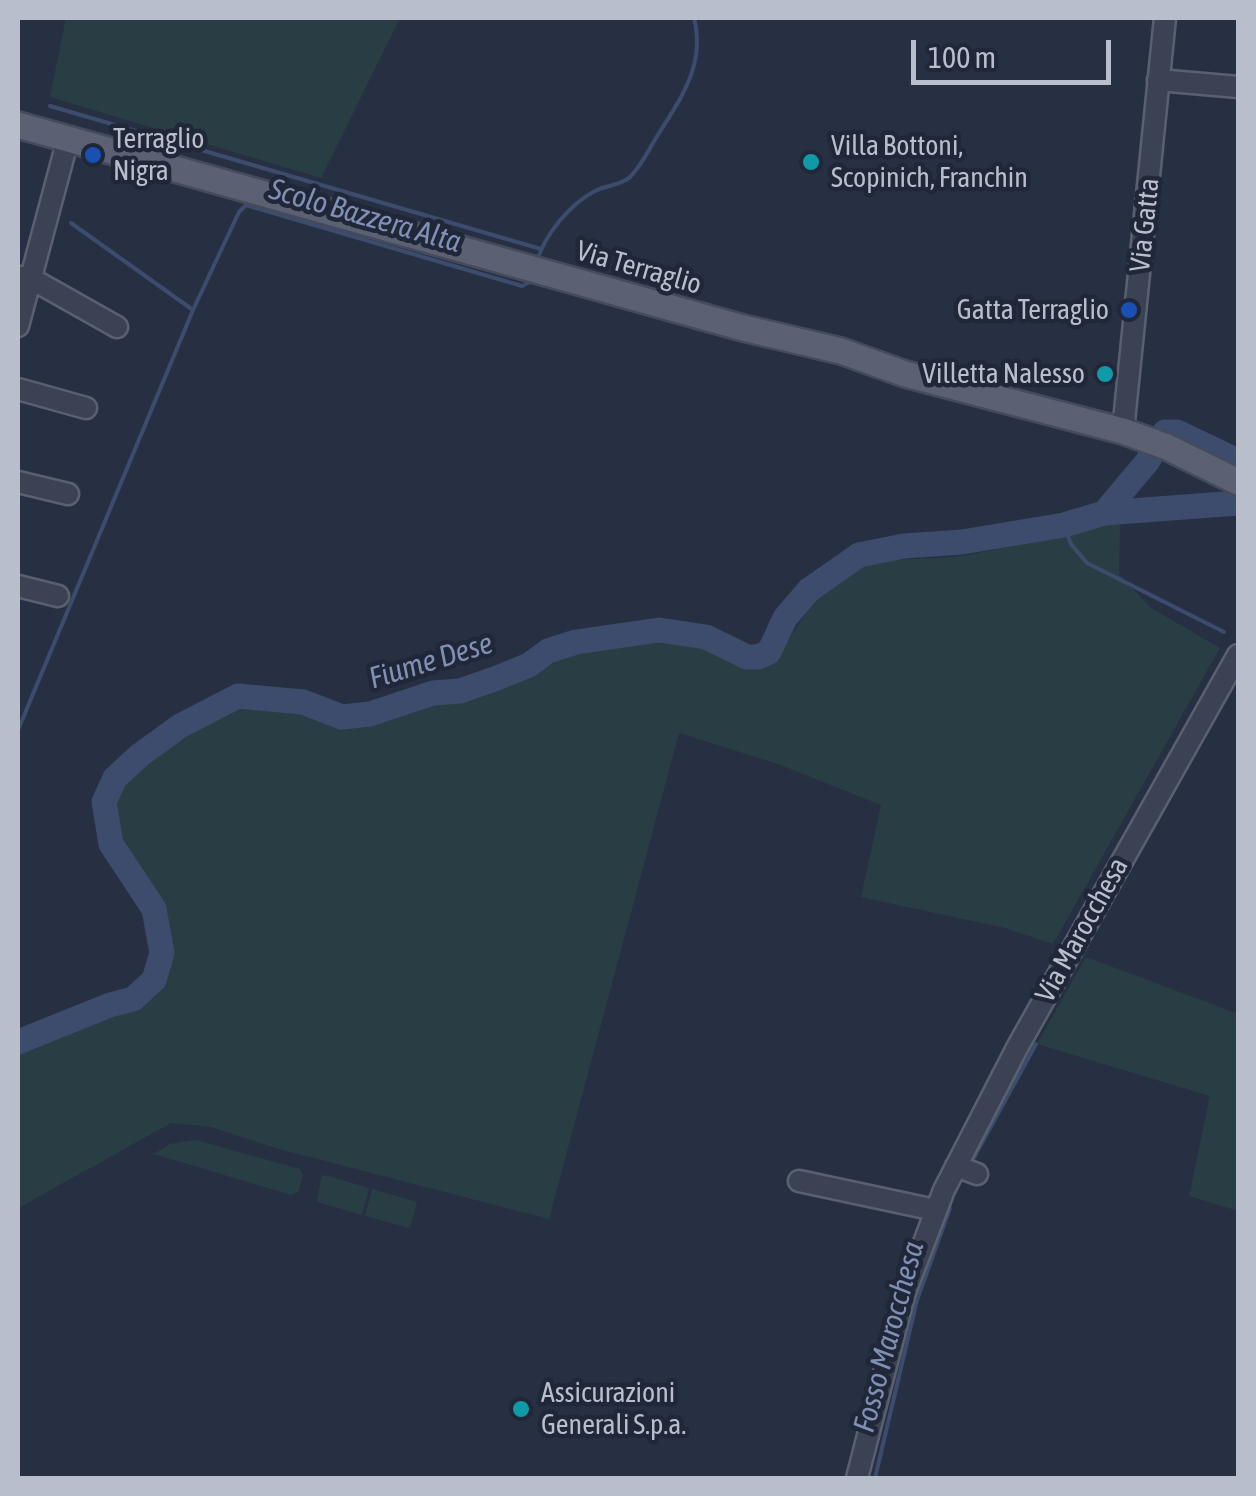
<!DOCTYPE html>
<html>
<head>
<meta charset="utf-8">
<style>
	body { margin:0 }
	#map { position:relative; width:1256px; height:1496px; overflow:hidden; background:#273043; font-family:"Asap Condensed",sans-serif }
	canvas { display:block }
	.frame { position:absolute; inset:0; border:20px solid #b9becd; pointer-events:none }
	.scale { position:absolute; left:911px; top:40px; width:200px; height:45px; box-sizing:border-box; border:5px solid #b9becd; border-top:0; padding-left:12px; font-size:30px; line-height:35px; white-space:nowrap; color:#b9becd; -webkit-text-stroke:8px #202738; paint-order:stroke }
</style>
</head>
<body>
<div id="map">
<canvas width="1256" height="1496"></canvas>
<div class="frame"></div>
<div class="scale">100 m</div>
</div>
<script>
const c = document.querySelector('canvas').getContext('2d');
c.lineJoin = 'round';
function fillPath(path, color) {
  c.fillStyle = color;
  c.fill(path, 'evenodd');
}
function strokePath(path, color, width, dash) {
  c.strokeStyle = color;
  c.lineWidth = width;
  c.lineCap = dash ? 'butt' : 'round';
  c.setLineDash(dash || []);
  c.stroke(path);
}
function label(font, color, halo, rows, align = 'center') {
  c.font = font + ' "Asap Condensed",sans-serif';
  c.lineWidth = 9;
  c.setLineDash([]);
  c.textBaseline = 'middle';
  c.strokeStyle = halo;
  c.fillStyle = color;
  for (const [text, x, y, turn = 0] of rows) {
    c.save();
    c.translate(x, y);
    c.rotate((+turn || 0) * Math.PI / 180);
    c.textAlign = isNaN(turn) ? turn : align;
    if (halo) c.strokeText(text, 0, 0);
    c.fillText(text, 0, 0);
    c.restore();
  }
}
const green = new Path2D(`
	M66 18H400L321 178 50 97Z
	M1195 510 1238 513 1120 523 1119 574 1151 608 1220 648 1053 944 1005 928 861 897 881 805 778 764 679 733 549 1219 279 1149 211 1127 171 1123 18 1208V1035L133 991C198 934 87 861 98 799 101 780 118 763 132 751 154 732 201 699 228 690 270 677 313 708 354 705 399 702 450 685 494 673 508 668 521 659 536 656 552 651 571 651 588 648 615 645 643 639 671 639 701 638 742 672 763 666 788 658 808 587 854 569 890 554 935 562 973 554 1005 548 1038 541 1069 532 1083 528 1098 521 1112 518 1139 514 1168 513 1195 510Z
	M1086 957 1238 1014V1211L1189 1196 1210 1096 1037 1044Z
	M196 1140 300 1169 303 1175 298 1192 291 1195 154 1154 170 1144Z
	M325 1175 369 1188 362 1215 317 1202 321 1178Z
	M372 1189 417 1202 410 1228 365 1216Z`);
const stream = new Path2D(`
	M50 106 541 249
	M71 223 193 310
	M537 262C544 235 570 204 595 191 606 185 620 186 630 177 641 166 648 151 656 138 680 99 706 66 694 18
	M1064 525 1071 544 1087 563 1224 632
	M18 730 193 310 239 212 246 205 522 286 532 281
	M972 1161 1036 1044
	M875 1478 917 1300 950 1208`);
const river = new Path2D(`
	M1104 513 1147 462 1165 432H1177L1238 461
	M18 1042 110 1005 133 999 154 980 162 953 154 909 111 844 104 802 115 778 140 755 180 726 238 696 303 702 342 717 370 714 433 693 460 691 497 678 529 665 548 651 576 642 659 630 706 637 747 657H758L769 652 785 618 809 590 859 555 904 546 962 542 1064 525 1104 513 1238 503`);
const minor = new Path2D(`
	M1158 80 1238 87
	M19 277 30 278 117 327
	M18 326 68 139
	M18 389 86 408
	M1123 431 1165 18
	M18 482 68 494
	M18 586 58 596
	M956 1166 977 1174
	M799 1181 935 1210
	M857 1478 905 1292 944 1190 1018 1046 1238 655`);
const major = new Path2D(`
	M18 125 743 328 841 351 905 374 1123 431 1167 447 1238 482`);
const markers = [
	[93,155,10,"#1a4fb4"],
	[811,162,10,"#0f9aa8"],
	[1129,310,10,"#1a4fb4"],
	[1105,374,10,"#0f9aa8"],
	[521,1409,10,"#0f9aa8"]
];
const poiNames = [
	["Terraglio",113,139],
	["Nigra",113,171],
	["Villa Bottoni,",831,146],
	["Scopinich, Franchin",831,178],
	["Gatta Terraglio",1109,310,"right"],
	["Villetta Nalesso",1085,374,"right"],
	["Assicurazioni",541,1393],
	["Generali S.p.a.",541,1425]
];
const streetNames = [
	["Via Gatta",1145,225,-84],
	["Via Terraglio",639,268,16],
	["Via Marocchesa",1082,930,-61]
];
const waterNames = [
	["Scolo Bazzera Alta",365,216,16],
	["Fiume Dese",431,661,-17],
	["Fosso Marocchesa",889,1337,-75]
];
fillPath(green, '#293e44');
strokePath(stream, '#3d4b6c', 4);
strokePath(river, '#3d4b6c', 25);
strokePath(minor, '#5a6070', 25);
strokePath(major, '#454b5c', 30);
strokePath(minor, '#3b4253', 20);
strokePath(major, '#5a6173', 25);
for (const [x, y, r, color] of markers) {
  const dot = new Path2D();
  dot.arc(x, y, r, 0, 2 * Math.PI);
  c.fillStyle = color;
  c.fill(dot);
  strokePath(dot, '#202738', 4);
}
label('28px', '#b9becd', '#202738', poiNames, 'left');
label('28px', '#b9becd', '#202738', streetNames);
label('italic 30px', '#808fb3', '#202738', waterNames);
</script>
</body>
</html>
